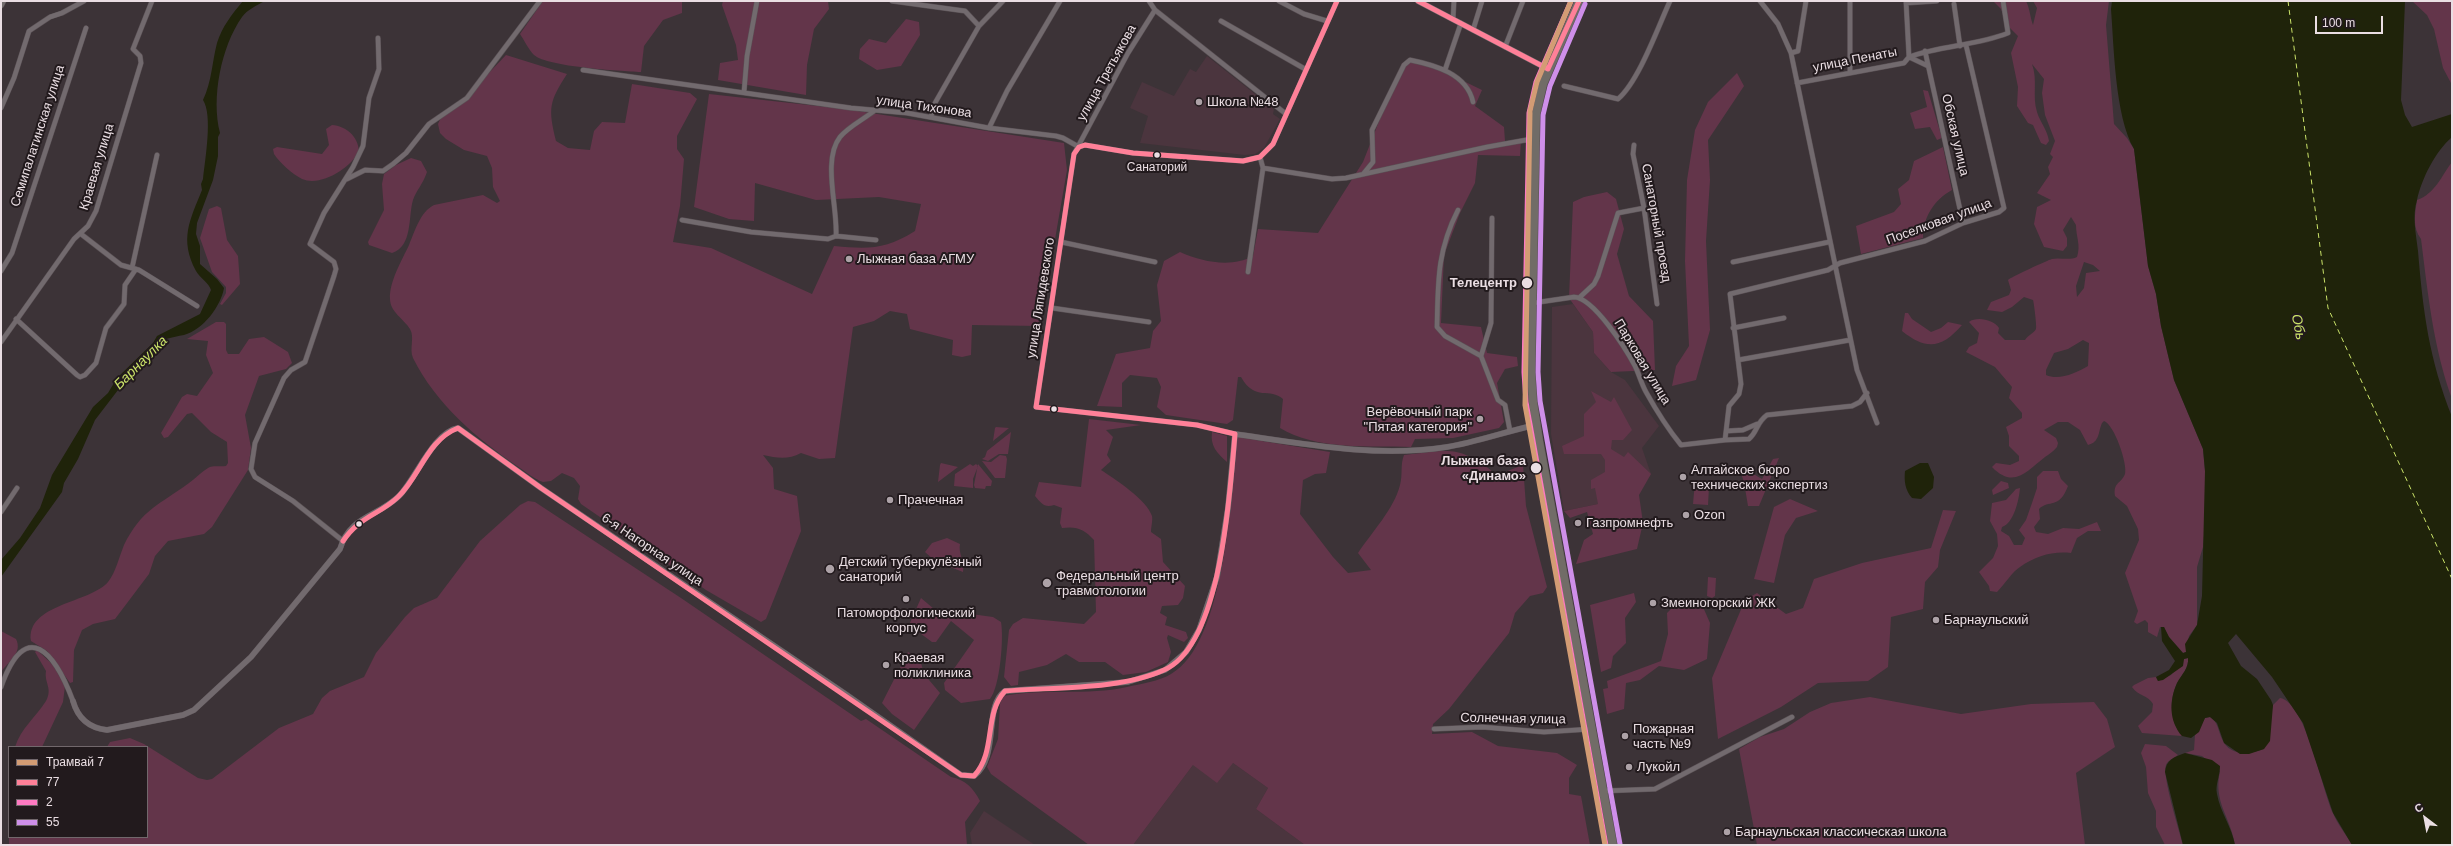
<!DOCTYPE html>
<html>
<head>
<meta charset="utf-8">
<style>
	body { margin:0 }
	#map { position:relative; width:2453px; height:846px; overflow:hidden; background:#3c3337; font-family:Helvetica,sans-serif }
	canvas { display:block }
	.frame { position:absolute; inset:0; border:2px solid #eadee3; pointer-events:none }
	.legend { position:absolute; left:8px; top:746px; width:140px; height:92px; box-sizing:border-box; background:#221a1d; border:1px solid #72686c; margin:0; padding:5px 7px; list-style:none; font-size:12px; color:#eadee3 }
	.legend li { display:flex; align-items:center; gap:8px; height:20px }
	.legend b { width:20px; border:1px solid #72686c }
	.north { position:absolute; left:2405px; top:798px; width:40px; height:40px; -webkit-text-stroke:3px #221a1d; paint-order:stroke; rotate:328deg; font-size:11px; font-weight:700; line-height:16px; text-align:center; color:#eadee3 }
	.north::after { content:''; display:block; margin:auto; width:14px; height:18px; background:#eadee3; clip-path:polygon(50% 0,100% 100%,50% 72%,0 100%) }
	.scale { position:absolute; left:2315px; top:16px; width:68px; height:18px; box-sizing:border-box; border:2px solid #eadee3; border-top:0; padding-left:5px; font-size:12px; line-height:14px; white-space:nowrap; color:#eadee3; -webkit-text-stroke:3px #221a1d; paint-order:stroke }
</style>
</head>
<body>
<div id="map">
<canvas width="2453" height="846"></canvas>
<div class="frame"></div>
<ul class="legend">
<li><b style="height:5px;background:#d39c74"></b>Трамвай 7</li>
<li><b style="height:5px;background:#ff8098"></b>77</li>
<li><b style="height:5px;background:#fe7ac1"></b>2</li>
<li><b style="height:5px;background:#ce8fe9"></b>55</li>
</ul>
<div class="north">С</div>
<div class="scale">100 m</div>
</div>
<script>
const c = document.querySelector('canvas').getContext('2d');
c.lineJoin = 'round';
function fillPath(path, color) {
  c.fillStyle = color;
  c.fill(path, 'evenodd');
}
function strokePath(path, color, width, dash) {
  c.strokeStyle = color;
  c.lineWidth = width;
  c.lineCap = dash ? 'butt' : 'round';
  c.setLineDash(dash || []);
  c.stroke(path);
}
function label(font, color, halo, rows, align = 'center') {
  c.font = font + ' Helvetica,sans-serif';
  c.lineWidth = 4;
  c.setLineDash([]);
  c.textBaseline = 'middle';
  c.strokeStyle = halo;
  c.fillStyle = color;
  for (const [text, x, y, turn = 0] of rows) {
    c.save();
    c.translate(x, y);
    c.rotate((+turn || 0) * Math.PI / 180);
    c.textAlign = isNaN(turn) ? turn : align;
    if (halo) c.strokeText(text, 0, 0);
    c.fillText(text, 0, 0);
    c.restore();
  }
}
const built = new Path2D(`
	M1207 56 1274 109 1273 114 1280 119 1264 148 1255 154 1245 155 1140 143 1148 116 1130 108 1142 82 1174 96 1190 69 1196 72Z
	M1573 304 1593 332 1594 353 1611 372 1625 380 1659 426 1642 448 1651 474 1598 504 1564 511 1551 434 1552 307Z
	M1233 763 1268 788 1256 809 1305 845H1133L1193 765Z
	M984 811 1035 845H972L970 833Z`);
const green = new Path2D(`
	M543 1H682V13L663 20 644 46 641 72C620 71 548 67 534 55 529 50 524 40 520 34Z
	M723 1H828L829 9 814 29 807 65 806 95 718 80 720 63 738 60 736 45 722 5Z
	M1993 1H2026C2030 9 2030 17 2033 25L2037 8 2033 1H2109L2106 25 2114 124 2127 138 2134 149 2148 266 2156 294 2161 326 2174 380 2203 449 2205 471 2206 516 2203 547 2197 567V625L2189 636 2186 652 2183 653 2169 637 2164 627H2160L2157 637 2148 632V623L2145 620 2137 624 2134 622 2138 611 2125 573 2139 540 2138 529 2127 506 2115 496C2113 482 2121 484 2125 474 2128 464 2114 424 2104 421L2102 423C2098 432 2100 442 2088 445L2080 430 2068 422H2058L2044 430 2056 438 2058 443 2057 447C2053 452 2049 454 2045 457 2028 470 2014 490 1992 467L1996 463 2010 465 2019 461V456L2009 446V436L2006 427 2022 418V413L2009 398 2012 387 1995 367 1966 352 1969 347 1977 343 1979 333 1969 322C1977 316 1994 320 1999 328L1998 333 2005 340H2025C2028 335 2034 333 2036 329 2037 327 2034 303 2033 300L2024 297 2012 307 2002 312 1987 310 1991 302 2009 295 2011 290 2008 280C2009 278 2048 260 2052 259 2060 257 2069 261 2077 257 2081 245 2076 237 2076 225L2071 217 2063 230 2067 238V246L2063 251 2044 247 2034 224 2037 207 2051 200 2037 193 2050 174 2048 167 2053 157 2050 154 2055 141 2045 115 2042 93 2044 79 2032 64C2038 80 2032 96 2037 112 2040 122 2047 129 2049 141L2046 145 2041 143 2033 125 2028 123 2017 106 2018 87 2011 53 2018 36 2008 26 2001 9ZM2084 262 2093 265 2100 271 2086 273 2084 288 2077 297 2076 286ZM2083 340 2089 343 2088 366C2076 373 2059 381 2046 375V370L2054 353 2068 349Z
	M2412 1H2452V85L2443 68 2434 29 2427 15Z
	M906 19 919 22 920 35 901 66 877 70 859 59 860 49 869 39 886 43Z
	M506 55 567 74C549 102 548 108 556 141L568 148 590 150 594 131 602 122 625 123 632 84 690 93 697 99 677 136V149L684 159 680 206 673 242 711 248 812 294 834 246C868 249 885 250 915 231L921 204 879 197 816 200 755 183 754 221 729 219 694 207 709 94 845 109 1064 143 1067 170 1040 326 972 325 971 355 962 357 952 355 953 340 910 329 907 314 890 311 874 321 853 327 835 458 819 459 801 453C788 460 777 458 763 455L773 468 774 489 797 496 801 531 766 619 761 622 706 590 581 504 578 499 580 486 574 478 562 473 551 481 543 482C534 479 526 472 517 466 476 438 436 404 413 358 409 349 415 337 410 329 404 319 390 312 390 299 389 282 402 260 409 245 415 231 420 212 434 205L483 195 497 203 500 201 493 187 492 168 487 156 464 150 446 139 440 133 438 124 442 115 466 97Z
	M1420 60 1482 90 1475 106 1504 127 1505 141 1521 140 1520 156 1478 155 1475 183 1460 213 1444 255 1441 323 1481 327 1487 353 1517 357 1518 366 1505 369 1497 383 1504 422 1499 428 1453 438 1415 439 1411 447C1371 446 1315 450 1280 428L1283 399C1270 387 1255 402 1241 377H1238L1233 420 1227 424 1166 415 1157 407 1161 387 1157 378 1130 375 1122 383V407L1097 406 1116 354 1150 348 1153 331 1161 321 1157 285 1164 261 1180 252C1202 262 1232 268 1253 256L1258 229 1318 233 1363 162 1402 63Z
	M1737 73 1744 86 1708 140 1710 180 1706 241 1710 330 1696 380 1672 386 1676 366 1689 346 1685 261 1687 180 1695 130 1708 102Z
	M1923 90 1928 91 1942 138 1937 140 1930 127 1915 129 1910 113 1927 107Z
	M332 125C346 126 358 136 359 151 351 168 321 187 302 179 292 174 280 163 274 154L273 149 277 147 322 154 329 145 326 129Z
	M1943 147 1952 190C1934 200 1923 217 1923 238L1861 254 1856 226 1894 212 1901 204 1898 189 1909 180 1914 161Z
	M411 158 421 161 427 172C423 184 416 191 413 200 408 217 413 246 392 253L369 245 368 242 384 210 382 184 384 174 396 165Z
	M2452 162V399C2433 346 2428 294 2421 239 2412 227 2415 214 2417 200 2435 194 2442 175 2452 162Z
	M1607 192 1616 199 1624 229 1617 254 1629 296 1653 321 1655 370 1611 372 1594 353 1593 332 1569 298 1573 202 1584 197Z
	M217 206 221 208 227 240 238 256 240 284 222 305 220 304 226 293V287L212 272 200 238 209 209Z
	M1905 313H1908L1912 319 1931 332 1941 328 1948 322 1962 325C1942 348 1927 351 1902 331Z
	M216 322H224L226 324V350L228 354H239L249 339 264 337 288 352 292 363 286 369 259 376 245 415 251 448 248 470 212 527 204 534 168 541 155 556 149 574 115 619 93 624 82 630 74 650 73 682 70 683 47 651 31 641C26 604 90 603 108 582 116 572 119 557 124 545 142 509 159 505 189 483 195 479 201 472 208 468 213 465 220 467 226 466L228 463 227 442 211 432 192 413 187 414 168 437 164 438 161 433 182 397 187 394 197 396 213 373 206 355 208 341 187 339Z
	M1591 391 1611 402 1614 397 1632 430 1623 440H1612L1611 449 1624 457 1628 452 1651 474 1639 495 1643 523 1637 549 1576 564 1584 540 1593 534 1587 512 1570 518 1564 511 1598 504 1595 488 1591 489V480L1605 472V460L1601 454H1564L1562 446 1584 436V414L1596 402Z
	M1089 419 1141 425 1106 430 1113 437 1107 455 1111 461 1101 470C1115 479 1147 500 1152 516 1153 520 1151 527 1151 532L1161 539 1163 562 1185 586 1183 598 1178 605 1162 606 1160 613 1167 617 1165 625 1186 632 1188 638 1184 642 1168 635 1167 638 1171 652 1168 662 1146 672 1123 675 1105 662H1079L1066 654 1047 665 1019 672 1018 685 1011 686 1004 677 1009 630 1013 624 1023 618 1084 624 1096 612 1094 540C1084 529 1077 526 1062 528L1060 523 1062 508 1054 505C1044 508 1041 503 1035 496L1039 482 1081 487Z
	M996 427 1009 428 993 441 995 428Z
	M1011 432 1008 454H999L988 461 982 459 985 457 987 451Z
	M1212 432 1227 436V462C1217 453 1210 446 1212 432Z
	M1237 437 1330 452 1326 473 1315 474 1303 480 1300 514 1333 557 1348 573 1371 570 1358 553C1372 532 1394 509 1400 485 1403 474 1400 465 1404 455 1449 450 1459 444 1497 475L1523 465 1526 506 1547 587 1543 593 1530 596 1515 613 1509 633 1449 709 1433 724 1432 734 1472 732 1498 746 1557 753 1577 765 1569 778V794L1581 796 1590 845H1305L1256 809 1268 788 1233 763 1217 783 1193 765 1133 845H1089L991 774 987 767 998 739 1000 704 1003 696C1044 688 1087 696 1127 687 1140 684 1160 681 1171 674 1225 644 1231 494 1237 437Z
	M1000 455 1006 456 1007 459 1005 478H995L982 461 991 462Z
	M1779 458 1759 506H1748L1744 482 1738 465 1762 479 1773 459Z
	M941 463 958 467 938 482 940 465Z
	M970 464 973 466 976 464 978 466 973 479V488L954 486 955 474Z
	M978 464 992 481 991 486H986L985 489 975 488 974 485Z
	M2043 471H2058L2061 479 2068 486C2059 510 2049 499 2039 509L2040 519 2034 527 2036 532 2048 534 2063 528 2079 529 2097 522 2101 531H2088L2077 538 2071 553C2052 551 2036 556 2020 567 2013 571 2004 585 1997 592L1990 591 1989 586 1979 572 1993 558 1998 546 1997 534 1990 521 1992 503 2006 500 2016 489 2020 488C2019 500 2014 523 2002 527L2001 531 2009 536 2014 545H2022L2025 538 2019 530 2026 520 2032 503 2037 488V477Z
	M1695 481 1705 482 1709 487 1708 505 1693 504Z
	M2001 481 2008 483 2009 488 1993 495 1992 490Z
	M1790 499 1818 511 1796 518 1785 535 1774 583 1754 579 1774 507Z
	M528 501 535 502 681 598 861 721 866 719 951 777C966 780 973 788 980 801L965 822 967 845H9V767V837H147V747H107L110 742 130 738 144 744 198 778 207 780 212 779 279 728 313 714 322 698 330 691 364 677 376 653 405 617 414 608 437 598 480 541 520 505Z
	M1943 510 1956 511 1940 550 1938 567 1925 582 1923 609 1891 617 1888 667 1868 681 1818 683 1781 707 1718 739 1712 678 1745 600 1757 593 1786 614 1803 608 1814 579 1862 563 1931 548Z
	M947 538 960 544C958 554 965 561 963 572L935 561 925 552 932 543Z
	M1708 577 1716 578 1715 596 1712 598 1707 596Z
	M1634 593 1636 602 1625 618 1626 643 1613 656 1611 668 1601 672 1590 605Z
	M921 598 934 609 993 617 1001 622C1004 638 1000 687 990 699L961 703 945 690 944 683 974 640 951 621 936 642H932L909 625Z
	M1674 606 1703 607 1710 623 1707 659 1684 670 1659 666 1640 680 1626 683 1624 709 1607 714 1603 689 1608 688 1607 681 1661 661 1668 634 1667 613Z
	M1 631 16 639C23 653 8 662 1 672Z
	M37 650 53 665 65 686 63 702 42 747H15C21 728 36 717 46 701 53 688 44 683 46 671L35 652Z
	M908 652 920 659 924 674 940 693 914 730 892 714 882 703Z
	M2188 658C2189 668 2182 674 2177 683 2169 700 2170 721 2182 736L2142 733 2138 726 2152 712 2153 704C2148 695 2138 696 2132 687L2134 685 2148 678 2156 677 2158 681 2171 675 2184 659Z
	M1870 697 1961 714 2031 704 2094 702 2107 719 2115 747 2076 773 2085 845H1757L1739 749 1760 737 1784 729 1810 712 1831 703Z
	M2280 698C2306 702 2322 790 2333 813 2337 824 2346 834 2352 845H2235C2230 815 2213 803 2220 771L2202 756 2185 753 2194 750 2195 735 2205 718 2210 717C2218 722 2218 730 2222 739 2229 756 2249 755 2264 749L2273 705Z
	M2145 744 2166 746 2178 755C2174 758 2168 760 2166 765 2162 776 2179 830 2183 845H2165L2156 827V811L2148 793 2146 767 2141 753Z`);
const water = new Path2D(`
	M243 1H265C257 5 247 10 242 17 221 47 211 98 220 133L218 137V156L213 180 197 223 196 234 200 246V264L217 279 224 288C221 306 203 330 184 335 178 336 173 337 166 339V344L148 362 140 365 128 377 95 420 78 459 64 483 62 492 1 577V560L20 538 40 508 52 475 93 407 108 393 117 378 153 343 157 336 200 314 211 290C209 283 200 278 196 271 179 239 190 220 202 190L201 184 203 179C205 160 213 115 203 100 212 81 212 62 217 43 222 27 232 14 243 1Z
	M2112 1H2405L2401 100 2405 115 2412 127 2452 114V137C2435 152 2422 178 2417 200 2412 216 2416 234 2418 251 2423 312 2429 359 2452 417V845H2352L2333 813 2303 723 2272 677 2236 634 2228 643 2241 666 2257 679 2271 700 2273 705 2270 741 2264 749 2249 754H2240L2224 743 2217 723 2210 717 2205 718 2199 732 2191 738 2182 736C2169 721 2169 701 2177 683 2182 674 2189 668 2188 658L2184 659 2183 666 2163 680 2158 681 2156 677 2169 670 2175 661 2162 641 2161 627H2164L2169 637 2183 653 2186 652 2185 644 2197 625 2202 596 2205 471 2203 449 2174 380 2161 326 2156 294 2148 266 2134 149C2115 116 2114 48 2111 9Z
	M1920 463H1928L1934 477 1933 488 1921 499 1912 498C1905 490 1904 481 1905 471Z
	M2185 753 2212 760 2220 766C2220 776 2215 785 2217 794 2220 812 2232 827 2235 845H2183L2165 772C2166 760 2174 757 2185 753Z`);
const ferry = new Path2D(`
	M2288 1 2328 308 2452 579`);
const minor = new Path2D(`
	M892 1 965 11 979 26
	M1149 1 1155 10 1286 114
	M1279 1 1304 14 1327 21
	M1760 1 1778 24 1791 53 1857 370 1877 423
	M1850 1V72
	M1906 3 1937 1
	M1954 4 1960 46
	M1155 10 1128 53 1074 154 1036 407 1197 425 1235 434
	M1453 19 1454 1
	M1221 21 1305 69
	M1473 30 1482 1
	M1505 47 1523 1
	M1925 51 1963 223
	M1791 53 1798 51 1806 1
	M1928 66 1909 57C1941 45 1976 46 2008 33L2003 1
	M583 70 851 108 907 113 989 128 1056 136 1063 138 1079 147 1085 145 1133 153 1243 161 1260 157 1273 144 1337 1
	M1445 70 1461 23
	M1797 83 1904 63 1909 57 1906 1
	M1564 86 1618 99C1639 81 1658 27 1670 1
	M744 92 747 56 757 1
	M1 108 14 78 29 31 50 17 62 13 84 1
	M931 117 935 103 979 26 1003 1
	M989 128 1007 91 1060 1
	M1634 145 1633 154 1644 208 1657 304
	M1263 168 1332 179 1346 178 1487 147 1526 140 1535 141
	M1364 173 1373 162 1372 130 1404 65 1410 60C1435 65 1467 74 1473 102
	M347 179 365 170 383 171 393 164 406 153 429 124 467 98 540 1
	M1458 210C1437 251 1438 282 1437 327L1445 336 1481 356
	M1492 218 1491 323 1481 356 1498 400 1505 405 1510 431
	M682 220 751 232 828 239 836 236 876 240
	M81 234 121 265 139 270 197 306
	M836 236C838 208 822 160 840 137 848 127 864 119 874 111
	M1061 242 1155 262
	M1733 262 1829 242
	M132 268 157 155
	M1 271 12 253 86 28
	M1248 272 1263 168 1260 157
	M1580 297 1594 284 1598 276 1618 213 1644 208
	M1533 303 1574 297C1594 298 1626 349 1635 366 1639 374 1641 383 1646 392 1656 410 1668 429 1681 445L1725 440 1729 406 1739 394 1741 384 1730 294 1828 270 1840 263 1925 241 1963 223 1999 212 2004 208 1966 45
	M1052 308 1149 322
	M16 319 77 375 80 377 85 375 96 363 106 328 124 304 125 285 136 269
	M1733 328 1784 318
	M1 342 74 239 88 226 96 211 141 63 140 56 133 49 152 1
	M1738 360 1850 340
	M1727 431 1743 430 1757 424
	M1725 440 1749 439C1758 431 1756 423 1767 415L1852 406 1860 402 1867 393
	M1 512 17 488
	M343 541 293 501 255 477 251 469 255 443 284 378 291 370 305 362 334 276 336 269 334 262 310 244 324 213 353 167 363 146 369 98 379 69 378 38
	M1 687C26 616 55 653 73 701
	M1434 729 1482 727 1544 732 1592 729
	M1603 791 1655 789 1792 717`);
const tertiary = new Path2D(`
	M1418 1 1548 69
	M73 701C78 719 89 728 107 730L183 715 194 710 251 657 340 549C350 515 379 517 400 495 416 478 434 432 458 428L541 488 844 693 961 775 974 776C1000 757 983 706 1005 691L1128 682 1165 670 1186 652 1199 630 1217 577 1228 508 1235 434C1304 444 1377 458 1447 447 1477 442 1507 431 1536 425`);
const secondary = new Path2D(`
	M1 5 3 1`);
const trunk = new Path2D(`
	M1579 1 1543 84 1536 114 1531 372 1533 402 1539 441 1613 845`);
const bus1 = new Path2D(`
	M1418 1 1548 69 1579 1
	M343 541C360 516 379 515 398 497 420 476 427 440 458 428L541 488 961 775 974 776C997 751 983 715 1005 691 1053 687 1120 690 1164 670 1222 645 1230 490 1235 434L1197 425 1036 407 1074 154 1079 147 1085 145 1133 153 1243 161 1260 157 1273 144 1337 1`);
const bus2 = new Path2D(`
	M1571 1 1536 82 1529 113 1524 372 1526 402 1606 845`);
const bus3 = new Path2D(`
	M1585 4 1550 86 1543 115 1538 372 1540 401 1620 844`);
const tram1 = new Path2D(`
	M1571 1 1537 82 1530 111 1525 405 1605 845`);
const markers = [
	[1199,102,4,"#ada2a7"],
	[1157,155,3.5,"#eadee3"],
	[849,259,4,"#ada2a7"],
	[1527,283,6,"#eadee3"],
	[1054,409,3.5,"#eadee3"],
	[1480,419,4,"#ada2a7"],
	[1536,468,6,"#eadee3"],
	[1683,477,4,"#ada2a7"],
	[890,500,4,"#ada2a7"],
	[1686,515,4,"#ada2a7"],
	[1578,523,4,"#ada2a7"],
	[359,524,3.5,"#eadee3"],
	[830,569,5,"#ada2a7"],
	[1047,583,5,"#ada2a7"],
	[906,599,4,"#ada2a7"],
	[1653,603,4,"#ada2a7"],
	[1936,620,4,"#ada2a7"],
	[886,665,4,"#ada2a7"],
	[1625,736,4,"#ada2a7"],
	[1629,767,4,"#ada2a7"],
	[1727,832,4,"#ada2a7"]
];
const busNames = [
	["Санаторий",1157,168]
];
const streetNames = [
	["улица Пенаты",1855,60,-11],
	["улица Третьякова",1107,73,-61],
	["улица Тихонова",924,107,8],
	["Обская улица",1955,135,77],
	["Семипалатинская улица",38,136,-72],
	["Краевая улица",97,167,-73],
	["Поселковая улица",1939,222,-20],
	["Санаторный проезд",1656,223,80],
	["улица Ляпидевского",1041,298,-81],
	["Парковая улица",1642,362,59],
	["6-я Нагорная улица",652,550,34],
	["Солнечная улица",1513,719,1]
];
const poiNames = [
	["Школа №48",1207,102],
	["Лыжная база АГМУ",857,259],
	["Верёвочный парк",1472,412,"right"],
	["\"Пятая категория\"",1472,427,"right"],
	["Алтайское бюро",1691,470],
	["технических экспертиз",1691,485],
	["Прачечная",898,500],
	["Ozon",1694,515],
	["Газпромнефть",1586,523],
	["Детский туберкулёзный",839,562],
	["санаторий",839,577],
	["Федеральный центр",1056,576],
	["травмотологии",1056,591],
	["Змеиногорский ЖК",1661,603],
	["Патоморфологический",906,613,"center"],
	["корпус",906,628,"center"],
	["Барнаульский",1944,620],
	["Краевая",894,658],
	["поликлиника",894,673],
	["Пожарная",1633,729],
	["часть №9",1633,744],
	["Лукойл",1637,767],
	["Барнаульская классическая школа",1735,832]
];
const stopNames = [
	["Телецентр",1517,283],
	["Лыжная база",1526,461],
	["«Динамо»",1526,476]
];
const waterNames = [
	["Обь",2298,327,79],
	["Барнаулка",141,363,-45]
];
fillPath(built, '#4b353e');
fillPath(green, '#63354a');
fillPath(water, '#1f230a');
strokePath(ferry, '#cbe369', 1, [5, 4]);
strokePath(minor, '#5b5256', 5.5);
strokePath(tertiary, '#5b5256', 6);
strokePath(secondary, '#5b5256', 7);
strokePath(trunk, '#5b5256', 9);
strokePath(minor, '#726a6e', 4.5);
strokePath(tertiary, '#726a6e', 5.5);
strokePath(secondary, '#736c6d', 6);
strokePath(trunk, '#716c67', 8);
strokePath(bus1, '#ff8098', 5);
strokePath(bus2, '#fe7ac1', 5);
strokePath(bus3, '#ce8fe9', 5);
strokePath(tram1, '#d39c74', 5);
for (const [x, y, r, color] of markers) {
  const dot = new Path2D();
  dot.arc(x, y, r, 0, 2 * Math.PI);
  c.fillStyle = color;
  c.fill(dot);
  strokePath(dot, '#221a1d', 1.5);
}
label('12px', '#eadee3', '#221a1d', busNames);
label('13px', '#eadee3', '#221a1d', streetNames);
label('13px', '#eadee3', '#221a1d', poiNames, 'left');
label('bold 13px', '#eadee3', '#221a1d', stopNames, 'right');
label('italic 14px', '#cbe369', '#221a1d', waterNames);
</script>
</body>
</html>
